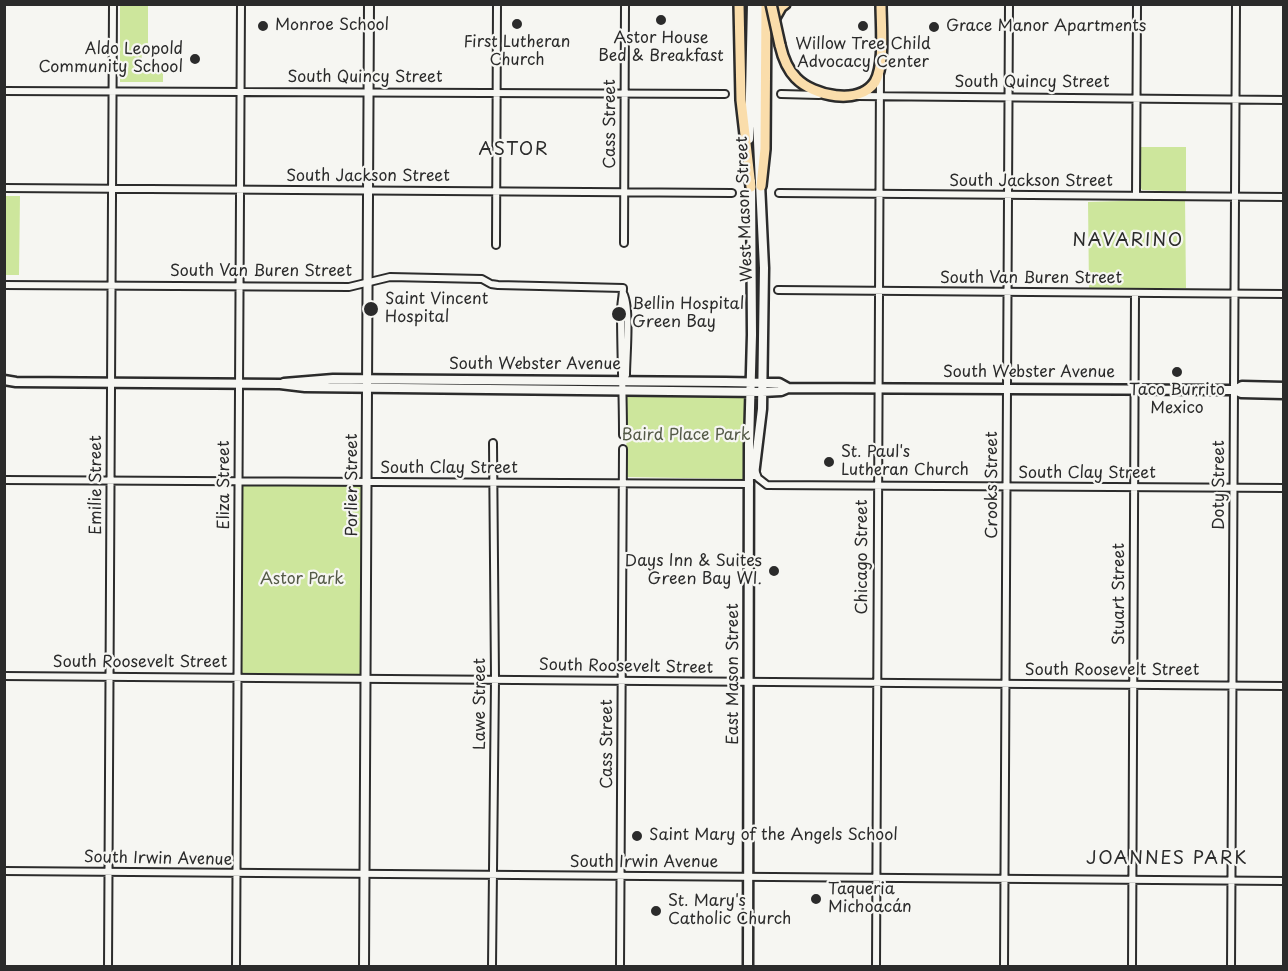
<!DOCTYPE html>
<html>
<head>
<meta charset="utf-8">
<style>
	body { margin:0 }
	#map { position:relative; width:1288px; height:971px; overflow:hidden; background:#f6f6f2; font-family:"Playpen Sans",sans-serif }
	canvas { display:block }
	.frame { position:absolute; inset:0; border:6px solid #2b2b2b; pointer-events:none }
</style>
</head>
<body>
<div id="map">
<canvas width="1288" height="971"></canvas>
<div class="frame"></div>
</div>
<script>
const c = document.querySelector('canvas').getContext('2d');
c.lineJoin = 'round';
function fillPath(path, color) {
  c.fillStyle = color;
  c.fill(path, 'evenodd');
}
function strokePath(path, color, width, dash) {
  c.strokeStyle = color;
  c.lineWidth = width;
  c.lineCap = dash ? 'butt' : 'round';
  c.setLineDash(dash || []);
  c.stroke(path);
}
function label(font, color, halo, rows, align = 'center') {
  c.font = font + ' "Playpen Sans",sans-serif';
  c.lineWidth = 4.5;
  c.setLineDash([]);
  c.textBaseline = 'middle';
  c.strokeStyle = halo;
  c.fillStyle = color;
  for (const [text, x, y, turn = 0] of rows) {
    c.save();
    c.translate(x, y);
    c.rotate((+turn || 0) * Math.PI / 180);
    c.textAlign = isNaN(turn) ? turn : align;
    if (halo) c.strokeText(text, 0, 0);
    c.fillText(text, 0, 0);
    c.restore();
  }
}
const green = new Path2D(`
	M120 5H148V49H142L141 70 163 71V82H120Z
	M1140 147H1186V192L1142 190 1140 186Z
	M5 196H20L19 275H5Z
	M1185 199 1186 288 1089 289 1088 202Z
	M627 392 746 394 745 479 626 477Z
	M243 484 362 485 361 675 242 674Z`);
const minor = new Path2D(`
	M4 91 725 94
	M781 94 819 95
	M858 96 1284 100
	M4 188 732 193
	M779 193 1284 197
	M1136 196 1137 4
	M624 243 625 4
	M496 245 497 4
	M4 285 349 287 390 277 482 279 491 284 498 285 623 288C623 296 621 303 621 311 621 353 623 393 623 435
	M778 290 1284 294
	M623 293C631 306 626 357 626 375L623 381
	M755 470 758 478 767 485 1284 488
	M4 480 750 484
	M4 676 1284 686
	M4 871 1284 881
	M108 966 113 4
	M236 966 241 4
	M492 966 495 679 493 443
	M620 966 623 449
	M876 966 880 73
	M1004 966 1009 4
	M1132 966 1135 293
	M1231 966 1236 4`);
const tertiary = new Path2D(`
	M364 966 369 4`);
const secondary = new Path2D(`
	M749 139 752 4
	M4 380 16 382 280 384 305 387 762 392 781 391 788 388 1229 390H1235L1241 393 1284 394
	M284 383 333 379 725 382 779 383 788 388
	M1235 390 1242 386 1284 387
	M754 475 762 409 764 268 757 120 759 4
	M748 966 749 445 752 335 751 182`);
const primary = new Path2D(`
	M739 4 741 100 751 187
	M772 23 781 7 785 4
	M780 45C783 58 787 69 796 78 813 96 859 106 875 82 885 65 881 25 881 4
	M761 186 765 149 766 4`);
const primaryBridge = new Path2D(`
	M771 4 780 45`);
const markers = [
	[661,20,6,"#2b2b2b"],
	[517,24,6,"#2b2b2b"],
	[263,26,6,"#2b2b2b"],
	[863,26,6,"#2b2b2b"],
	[934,27,6,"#2b2b2b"],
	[195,59,6,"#2b2b2b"],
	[371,309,8,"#2b2b2b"],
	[619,314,8,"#2b2b2b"],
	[1177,372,6,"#2b2b2b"],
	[829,462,6,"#2b2b2b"],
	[774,571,6,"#2b2b2b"],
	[637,836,6,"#2b2b2b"],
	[816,899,6,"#2b2b2b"],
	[656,911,6,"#2b2b2b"]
];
const poiNames = [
	["Monroe School",275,26],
	["Grace Manor Apartments",946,27],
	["Astor House",661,39,"center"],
	["Bed & Breakfast",661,57,"center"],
	["First Lutheran",517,43,"center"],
	["Church",517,61,"center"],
	["Willow Tree Child",863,45,"center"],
	["Advocacy Center",863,63,"center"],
	["Aldo Leopold",183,50,"right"],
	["Community School",183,68,"right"],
	["Saint Vincent",385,300],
	["Hospital",385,318],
	["Bellin Hospital",632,305],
	["Green Bay",632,323],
	["Taco Burrito",1177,391,"center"],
	["Mexico",1177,409,"center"],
	["St. Paul's",841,453],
	["Lutheran Church",841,471],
	["Days Inn & Suites",762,562,"right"],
	["Green Bay WI.",762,580,"right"],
	["Saint Mary of the Angels School",649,836],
	["Taqueria",828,890],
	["Michoacán",828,908],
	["St. Mary's",668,902],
	["Catholic Church",668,920]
];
const streetNames = [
	["South Quincy Street",365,78],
	["South Quincy Street",1032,83],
	["Cass Street",611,124,-90],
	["South Jackson Street",368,177],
	["South Jackson Street",1031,182],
	["West Mason Street",745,209,-92],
	["South Van Buren Street",261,272],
	["South Van Buren Street",1031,279],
	["South Webster Avenue",535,365],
	["South Webster Avenue",1029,373],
	["South Clay Street",449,469],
	["South Clay Street",1087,474],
	["Emilie Street",97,485,-90],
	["Eliza Street",225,485,-90],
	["Porlier Street",353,485,-90],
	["Crooks Street",993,485,-90],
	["Doty Street",1220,485,-90],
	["Chicago Street",863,557,-90],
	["Stuart Street",1120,594,-90],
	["South Roosevelt Street",140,663],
	["South Roosevelt Street",626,667,1],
	["South Roosevelt Street",1112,671],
	["East Mason Street",734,674,-90],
	["Lawe Street",481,704,-90],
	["Cass Street",608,744,-90],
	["South Irwin Avenue",158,859,1],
	["South Irwin Avenue",644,863]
];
const parkNames = [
	["Baird Place Park",686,436],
	["Astor Park",302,580]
];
const neighbourhoodNames = [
	["ASTOR",514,150],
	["NAVARINO",1128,241],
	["JOANNES PARK",1167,859]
];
fillPath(green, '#cde69c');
strokePath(minor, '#2b2b2b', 10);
strokePath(tertiary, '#2b2b2b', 12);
strokePath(secondary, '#2b2b2b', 13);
strokePath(primary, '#2b2b2b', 14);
strokePath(minor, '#f6f6f2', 6);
strokePath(tertiary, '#f6f6f2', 8);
strokePath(secondary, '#f6f6f2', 8);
strokePath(primary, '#faddab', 9);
strokePath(primaryBridge, '#2b2b2b', 14, []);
strokePath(primaryBridge, '#faddab', 9);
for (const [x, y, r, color] of markers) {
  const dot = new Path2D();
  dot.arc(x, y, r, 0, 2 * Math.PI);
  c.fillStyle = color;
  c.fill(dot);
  strokePath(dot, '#f6f6f2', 2);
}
label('16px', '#2b2b2b', '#f6f6f2', poiNames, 'left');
label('16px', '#2b2b2b', '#f6f6f2', streetNames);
label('16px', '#545a47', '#f6f6f2', parkNames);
c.letterSpacing = '1.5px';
label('18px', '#2b2b2b', '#f6f6f2', neighbourhoodNames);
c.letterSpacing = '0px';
</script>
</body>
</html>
